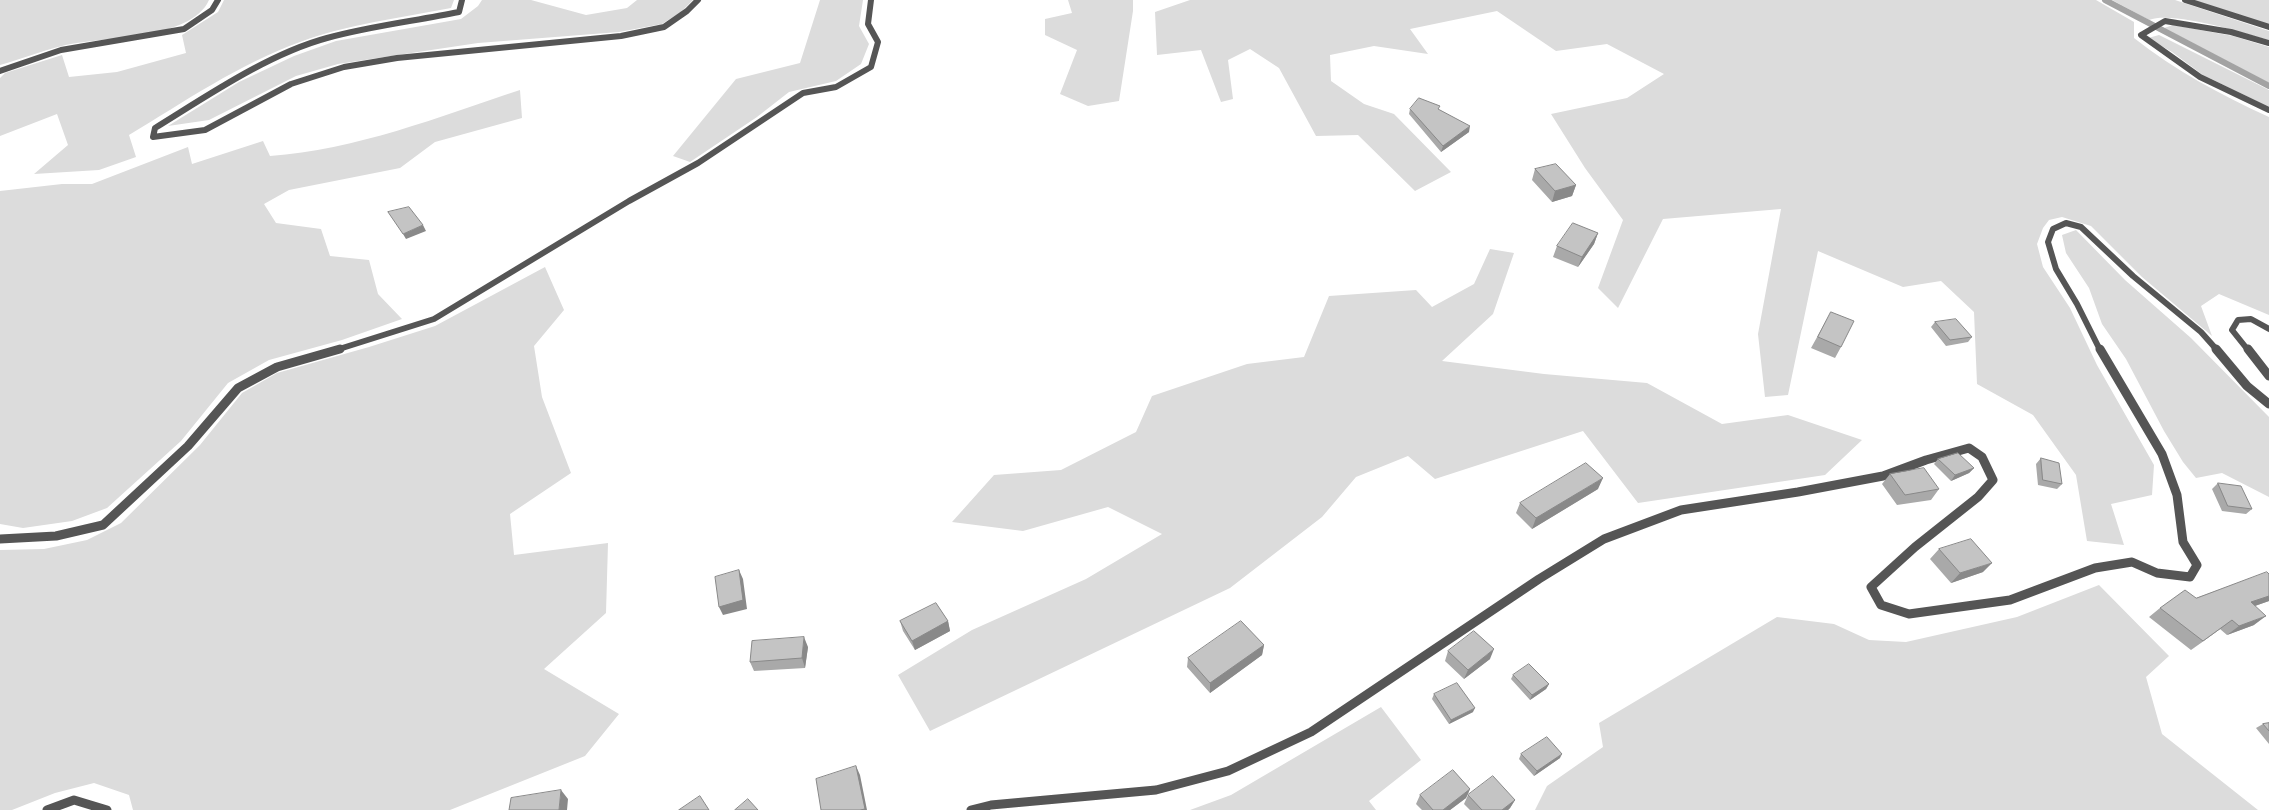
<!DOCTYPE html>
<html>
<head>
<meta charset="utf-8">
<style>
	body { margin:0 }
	canvas { display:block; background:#fff }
</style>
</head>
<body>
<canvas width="2269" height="810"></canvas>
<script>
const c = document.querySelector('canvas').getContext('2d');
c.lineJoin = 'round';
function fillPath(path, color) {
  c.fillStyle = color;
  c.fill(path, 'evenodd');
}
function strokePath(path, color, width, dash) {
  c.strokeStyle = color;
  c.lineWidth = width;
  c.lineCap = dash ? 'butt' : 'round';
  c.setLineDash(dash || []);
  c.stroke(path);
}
const green = new Path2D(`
	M0 0H209C191 41 100 36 62 46 41 51 21 59 0 65Z
	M224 0H454L451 8C400 18 348 24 300 42 239 64 184 102 129 135L136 157 99 170 34 174 68 145 57 114 0 136V78L5 73 62 55 69 77 117 72 186 53 182 35 218 12Z
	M482 0H531L586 15 627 8 637 0H693L681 12 662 24 619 32 478 43 338 64 296 76 209 120 168 126 239 82 294 56 336 41 461 19 478 6Z
	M820 0H863L859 26 869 44 861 64 836 81 789 92 757 117 690 162 673 156 736 79 800 63Z
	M1068 0H1133V11L1119 101 1088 106 1060 94 1077 50 1045 35V19L1072 13Z
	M1190 0H2096L2134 22V38C2176 71 2221 95 2269 117V315L2219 294 2201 306 2212 336 2142 277 2091 226 2062 217 2049 220 2043 228 2037 244 2043 267 2070 308 2097 365 2154 465 2152 495 2111 504 2124 545 2087 541 2076 475 2033 415 1977 384 1974 312 1941 281 1903 287 1818 251 1788 395 1765 397 1758 334 1781 209 1663 219 1618 308 1598 288 1623 220 1585 168 1551 114 1627 98 1664 74 1607 44 1556 51 1497 11 1410 29 1428 54 1374 46 1330 55 1331 81 1364 104 1394 114 1451 172 1415 191 1358 135 1316 136 1279 68 1250 49 1228 60 1233 99 1221 102 1201 50 1157 55 1155 12Z
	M2112 0H2175L2269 31V40C2242 33 2174 11 2149 20Z
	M2193 0H2269V25Z
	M2173 25 2233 36 2269 47V83L2164 28Z
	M2159 35 2269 90V107L2203 75 2172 52 2148 38Z
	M520 90 522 118 435 142 400 168 289 190 264 204 276 223 321 229 330 256 369 260 378 294 402 319 342 340 269 360 228 383 181 441 107 508 72 521 23 528 0 524V191L62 184H92L188 147 192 164 263 141 270 156C355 150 439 117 520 90Z
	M2076 230 2125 280 2191 338 2269 417V497L2222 473 2196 478 2183 462 2164 431 2126 359 2102 324 2089 288 2066 253 2062 235Z
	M1490 249 1514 253 1493 314 1442 361 1544 374 1647 383 1722 424 1788 415 1862 440 1825 475 1638 503 1583 431 1435 479 1408 456 1356 477 1322 517 1230 588 930 731 898 675 972 630 1086 579 1162 534 1108 507 1023 531 952 522 994 475 1061 470 1136 432 1152 396 1247 364 1304 357 1329 296 1416 290 1432 307 1474 284Z
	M545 267 564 310 534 346 542 397 571 473 510 514 514 555 608 543 606 613 544 669 619 714 585 756 450 810H133L129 795 94 783 55 793 12 810H0V550L44 549 87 540 121 523 200 445 242 393 277 373 369 347 435 326Z
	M2099 585 2169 656 2146 677 2162 734 2258 810H1535L1547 786 1603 747 1599 723 1777 617 1834 624 1869 640 1906 642 2017 617Z
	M1381 707 1421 760 1369 801 1376 810H1190L1231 795Z`);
const stream = new Path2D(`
	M2105 0 2269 86`);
const streetFar1 = new Path2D(`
	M462 0 459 12C415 21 370 26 327 38 268 54 207 96 155 128L153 137 205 130 291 84 344 67 397 58 621 36 664 27 687 11 698 0
	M2185 0 2269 27
	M2269 43 2231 32 2165 21 2141 35 2200 77 2269 110
	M0 71 61 50 184 29 212 10 218 0
	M336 350 434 319 629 201 698 163 803 93 836 87 871 67 878 42 868 24 871 0
	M2100 350 2077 304 2056 269 2048 242 2053 229 2066 223 2081 227 2133 276 2201 332 2217 350
	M2248 350 2232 330 2238 320 2251 319 2269 329`);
const street = new Path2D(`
	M2216 349 2247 386 2269 404
	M2248 349 2269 376
	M0 539 56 536 103 525 188 446 238 388 277 367 340 349
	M47 810 74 800 107 810
	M971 810 991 805 1156 790 1228 771 1311 732 1539 579 1604 539 1681 510 1798 492 1883 476 1926 460 1969 448 1982 457 1993 480 1978 497 1915 547 1871 587 1881 605 1909 614 2010 600 2095 568 2132 562 2157 573 2190 577 2197 565 2183 542 2177 495 2162 454 2100 349`);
const wall = new Path2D(`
	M1410 109 1440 110 1469 132 1441 152 1409 114Z
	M1535 169 1576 185 1572 196 1552 202 1532 180Z
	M1598 233 1594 244 1578 267 1553 257 1557 246Z
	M1831 312 1841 347 1835 358 1811 348Z
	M1935 322 1972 337 1968 342 1946 346 1931 327Z
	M2041 458 2062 484 2057 489 2038 485 2036 464Z
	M1938 459 1974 468 1969 473 1951 481 1934 464Z
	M1890 474 1939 489 1931 500 1897 505 1882 484Z
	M2218 483 2252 509 2246 514 2222 511 2212 489Z
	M1598 489 1532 529 1516 513 1520 503Z
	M1939 549 1983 572 1951 583 1930 559Z
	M2269 574V601L2255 606 2254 625 2227 635 2220 629 2191 650 2149 617 2160 608 2196 598Z
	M900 621H948L950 631 915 650 903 631Z
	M1264 645 1262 655 1210 693 1187 667 1188 658Z
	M808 647 805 668 754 671 750 662Z
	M1448 651 1490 659 1464 679 1445 661Z
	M1513 675 1549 684 1546 689 1530 700 1511 679Z
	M1434 694 1473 712 1449 724 1432 699Z
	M2269 723V744L2256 728 2263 724Z
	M1521 754 1560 758 1534 776 1519 759Z
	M1470 789 1466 798 1450 810H1422L1416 804 1420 795Z
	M1468 795 1515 800 1510 808 1508 810H1470L1464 804Z`);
const shadedWall = new Path2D(`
	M1470 126 1469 132 1441 152 1443 146Z
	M1576 185 1572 196 1552 202 1555 191Z
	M423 225 426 231 406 239 403 234Z
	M1598 233 1594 244 1578 267 1582 257Z
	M1974 468 1969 473 1951 481 1955 475Z
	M1603 478 1598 489 1532 529 1536 518Z
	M1992 563 1983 572 1951 583 1960 573Z
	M739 570 743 579 747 609 723 615 719 607Z
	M2269 596V601L2240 611 2251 602Z
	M2266 616 2254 625 2227 635 2239 626Z
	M2232 620 2220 629 2191 650 2203 641Z
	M948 621 950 631 915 650 912 641Z
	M804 637 808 647 805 668 802 658Z
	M1264 645 1262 655 1210 693V683Z
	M1494 649 1490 659 1464 679 1468 670Z
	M1549 684 1546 689 1530 700 1532 695Z
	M1475 708 1473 712 1449 724 1451 720Z
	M1562 754 1560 758 1534 776 1537 771Z
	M856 766 860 775 867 810H860Z
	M1470 789 1466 798 1450 810H1443Z
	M561 790 568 799 567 810H559Z
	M1515 800 1510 808 1508 810H1502Z`);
const building = new Path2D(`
	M1419 98 1440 106 1438 109 1470 126 1443 146 1410 109Z
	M1556 164 1576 185 1555 191 1535 169Z
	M409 207 423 225 403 234 388 212Z
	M1573 223 1598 233 1582 257 1557 246Z
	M1831 312 1854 321 1841 347 1818 337Z
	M1956 319 1972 337 1950 340 1935 322Z
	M1958 453 1974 468 1955 475 1938 459Z
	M2041 458 2059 463 2062 484 2043 480Z
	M1586 463 1603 478 1536 518 1520 503Z
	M1924 468 1939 489 1905 495 1890 474Z
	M2218 483 2241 486 2252 509 2228 506Z
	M1971 539 1992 563 1960 573 1939 549Z
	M739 570 743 600 719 607 715 577Z
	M2267 572 2269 574V596L2251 602 2266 616 2239 626 2232 620 2203 641 2160 608 2185 590 2196 598Z
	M936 603 948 621 912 641 900 621Z
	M1241 621 1264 645 1210 683 1188 658Z
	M1474 631 1494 649 1468 670 1448 651Z
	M804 637 802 658 750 662 752 641Z
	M1529 664 1549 684 1532 695 1513 675Z
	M1457 683 1475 708 1451 720 1434 694Z
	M2269 723V731L2263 724Z
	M1547 737 1562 754 1537 771 1521 754Z
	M856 766 865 809 860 810H821L816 779Z
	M1453 770 1470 789 1443 810H1433L1420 795Z
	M1493 776 1515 800 1502 810H1482L1468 795Z
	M561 790 559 810H509L511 798Z
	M700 796 709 810H679Z
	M748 799 758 810H735Z`);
fillPath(green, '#dcdcdc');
strokePath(stream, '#a3a3a3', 6);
strokePath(streetFar1, '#555', 6);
strokePath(street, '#555', 9);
fillPath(wall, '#a9a9a9');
fillPath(shadedWall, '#898989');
fillPath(building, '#c4c4c4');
strokePath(building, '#898989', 1);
</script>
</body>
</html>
